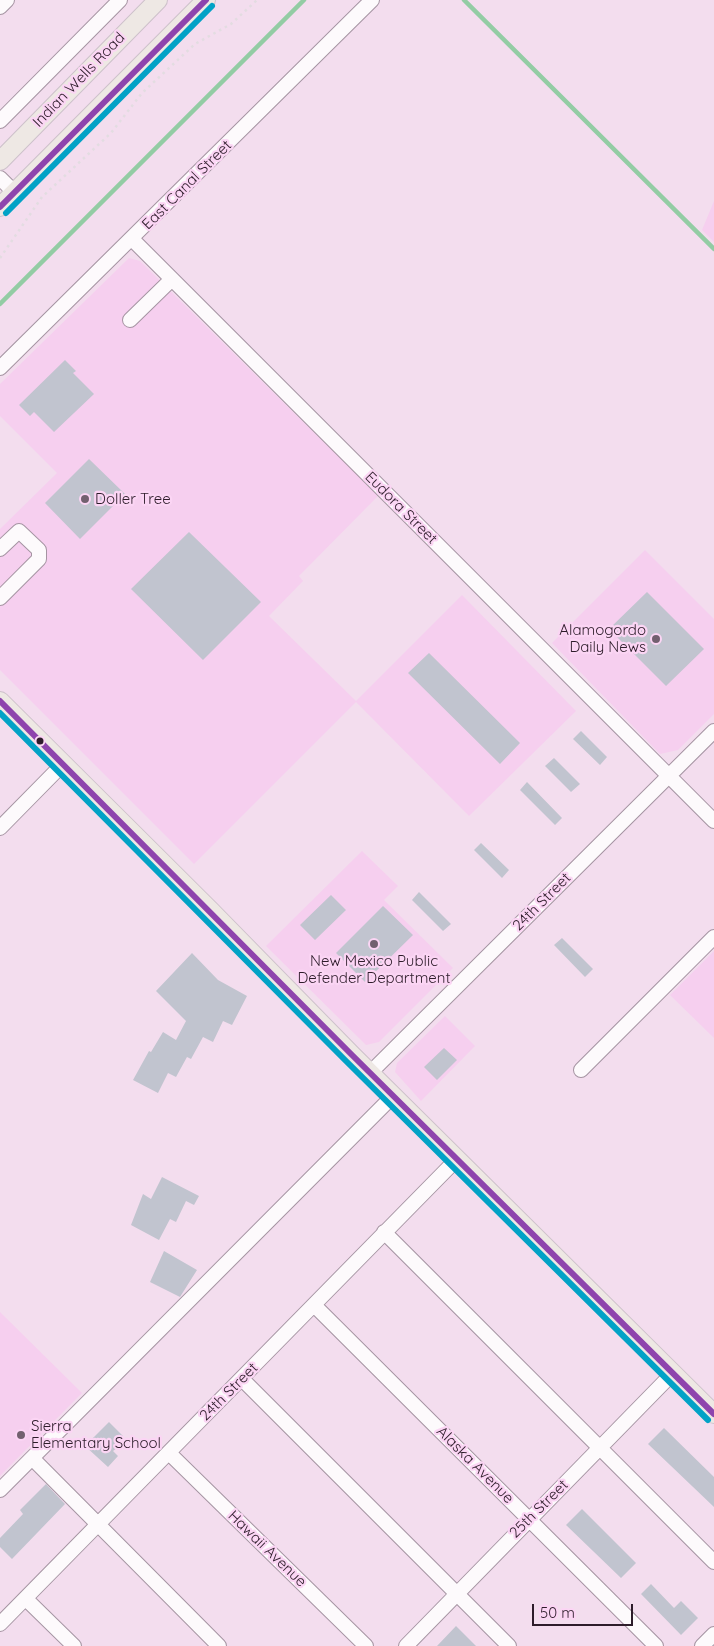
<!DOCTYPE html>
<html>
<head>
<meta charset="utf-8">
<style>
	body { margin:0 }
	#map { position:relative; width:714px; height:1646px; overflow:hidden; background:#f3ddee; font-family:Quicksand,sans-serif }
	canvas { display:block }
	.scale { position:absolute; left:532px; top:1604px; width:101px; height:22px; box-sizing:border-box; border:2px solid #2d1c2a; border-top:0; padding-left:6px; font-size:15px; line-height:18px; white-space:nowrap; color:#2d1c2a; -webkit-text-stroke:4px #fbd5f4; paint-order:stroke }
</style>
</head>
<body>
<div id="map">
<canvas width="714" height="1646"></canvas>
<div class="scale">50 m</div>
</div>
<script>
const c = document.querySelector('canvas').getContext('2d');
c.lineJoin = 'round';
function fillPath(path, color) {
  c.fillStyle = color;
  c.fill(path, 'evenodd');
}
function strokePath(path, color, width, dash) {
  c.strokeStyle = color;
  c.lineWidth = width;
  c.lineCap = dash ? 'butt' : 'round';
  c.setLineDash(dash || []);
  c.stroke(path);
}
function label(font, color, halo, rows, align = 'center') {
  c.font = font + ' Quicksand,sans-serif';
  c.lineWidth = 4.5;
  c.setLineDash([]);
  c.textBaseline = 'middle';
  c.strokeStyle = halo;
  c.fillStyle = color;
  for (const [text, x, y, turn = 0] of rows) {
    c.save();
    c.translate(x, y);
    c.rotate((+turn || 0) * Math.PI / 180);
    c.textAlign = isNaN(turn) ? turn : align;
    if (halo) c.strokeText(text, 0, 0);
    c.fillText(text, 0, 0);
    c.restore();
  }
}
const built = new Path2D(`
	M714 201V242L702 230Z
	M129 258 140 261 378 496 299 576 303 581 269 616 356 701 462 595 576 711 469 816 356 702 194 864 0 670V529L57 473 0 416V384Z
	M645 550 714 619V714L678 750 660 754 552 643Z
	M362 851 398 886 384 900 453 968 379 1042 366 1045 266 946Z
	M714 951V1038L670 995Z
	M445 1016 475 1046 421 1101 395 1072 397 1063Z
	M0 1312 82 1393 0 1476Z`);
const stream = new Path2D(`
	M464 0 714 249
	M0 304 304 0`);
const building = new Path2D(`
	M65 360 76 371 73 373 94 394 54 432 34 412 30 416 19 405Z
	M89 459 125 494 80 539 45 503Z
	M189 532 261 602 203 660 131 589Z
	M647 592 704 649 666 686 609 629Z
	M429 653 520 743 500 764 408 673Z
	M581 731 607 757 600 765 573 739Z
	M554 758 580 784 571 792 545 766Z
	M527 782 562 818 555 825 520 790Z
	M481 843 509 870 502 878 474 850Z
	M419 892 451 924 443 931 412 900Z
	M331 895 346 910 315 940 300 925Z
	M383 906 413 935 365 982 336 953Z
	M562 938 593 969 585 977 554 945Z
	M192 953 218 980 247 996 232 1025 223 1021 213 1042 203 1037 191 1059 187 1057 176 1077 168 1073 158 1093 133 1080 149 1051 151 1052 163 1032 176 1040 186 1021 156 991Z
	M444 1048 457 1060 437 1080 424 1067Z
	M162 1177 199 1196 194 1205 186 1201 176 1222 170 1219 159 1240 131 1225 143 1194 151 1199Z
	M164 1251 197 1270 180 1297 150 1282Z
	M109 1422 123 1436 114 1445 117 1448 113 1451 118 1456 108 1467 85 1446Z
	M664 1428 714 1477V1507L648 1444Z
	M46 1484 65 1504 12 1559 0 1547V1538L23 1514 20 1510Z
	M582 1509 636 1563 621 1578 566 1525Z
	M651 1584 674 1608 681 1601 698 1618 681 1635 641 1594Z
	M456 1626 476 1646H437Z`);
const path = new Path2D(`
	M0 258 42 197 111 133 142 93 195 44 231 24 257 0`);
const minor = new Path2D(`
	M0 7 7 0
	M0 121 120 0
	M0 178 15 193
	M132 239 714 821
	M130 320 172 279
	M0 368 372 0
	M0 549 19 531 39 550V559L0 598
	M0 828 63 764
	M581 1070 714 937
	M370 1073 714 731
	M384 1232 714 1562
	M314 1305 656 1646
	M242 1379 509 1646
	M169 1453 366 1646
	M32 1458 219 1646
	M0 1490 393 1096
	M26 1599 74 1646
	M0 1624 457 1159
	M406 1646 673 1373
	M702 1646 714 1634`);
const major = new Path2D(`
	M0 161 158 0
	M0 207 206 0
	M0 701 211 911 352 1055 714 1414`);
const bus1 = new Path2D(`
	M0 207 206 0
	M0 701 352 1055 714 1414`);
const bus2 = new Path2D(`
	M6 213 212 6
	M0 713 346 1061 708 1420`);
const markers = [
	[85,499,5,"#72606f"],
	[656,639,5,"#72606f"],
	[40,741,4.5,"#2d1c2a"],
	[374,944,5,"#72606f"],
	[21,1435,5,"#72606f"]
];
const streetNames = [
	["Indian Wells Road",79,80,-46],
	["East Canal Street",187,185,-45],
	["Eudora Street",401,508,45],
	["24th Street",542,902,-45],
	["24th Street",229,1392,-45],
	["Alaska Avenue",475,1465,45],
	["25th Street",539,1509,-45],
	["Hawaii Avenue",267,1549,44]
];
const poiNames = [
	["Doller Tree",95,499],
	["Alamogordo",646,630,"right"],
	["Daily News",646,647,"right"],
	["New Mexico Public",374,961,"center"],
	["Defender Department",374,978,"center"],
	["Sierra",31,1426],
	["Elementary School",31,1443]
];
fillPath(built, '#f6cfef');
strokePath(stream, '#93cca4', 4.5);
fillPath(building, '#c1c4cf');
strokePath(minor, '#a594a2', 16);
strokePath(major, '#cdc1ca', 20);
strokePath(path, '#e3dce1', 2.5, [2.5, 4]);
strokePath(minor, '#fdfafc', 14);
strokePath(major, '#eee8e4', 18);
strokePath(bus1, '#8e44ad', 6);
strokePath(bus2, '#02a2c6', 6);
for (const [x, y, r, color] of markers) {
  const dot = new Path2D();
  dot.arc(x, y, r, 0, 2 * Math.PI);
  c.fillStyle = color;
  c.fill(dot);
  strokePath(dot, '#fbd5f4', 2);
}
label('15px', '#2d1c2a', '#fbd5f4', streetNames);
label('15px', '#2d1c2a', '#fbd5f4', poiNames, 'left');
</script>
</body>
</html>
